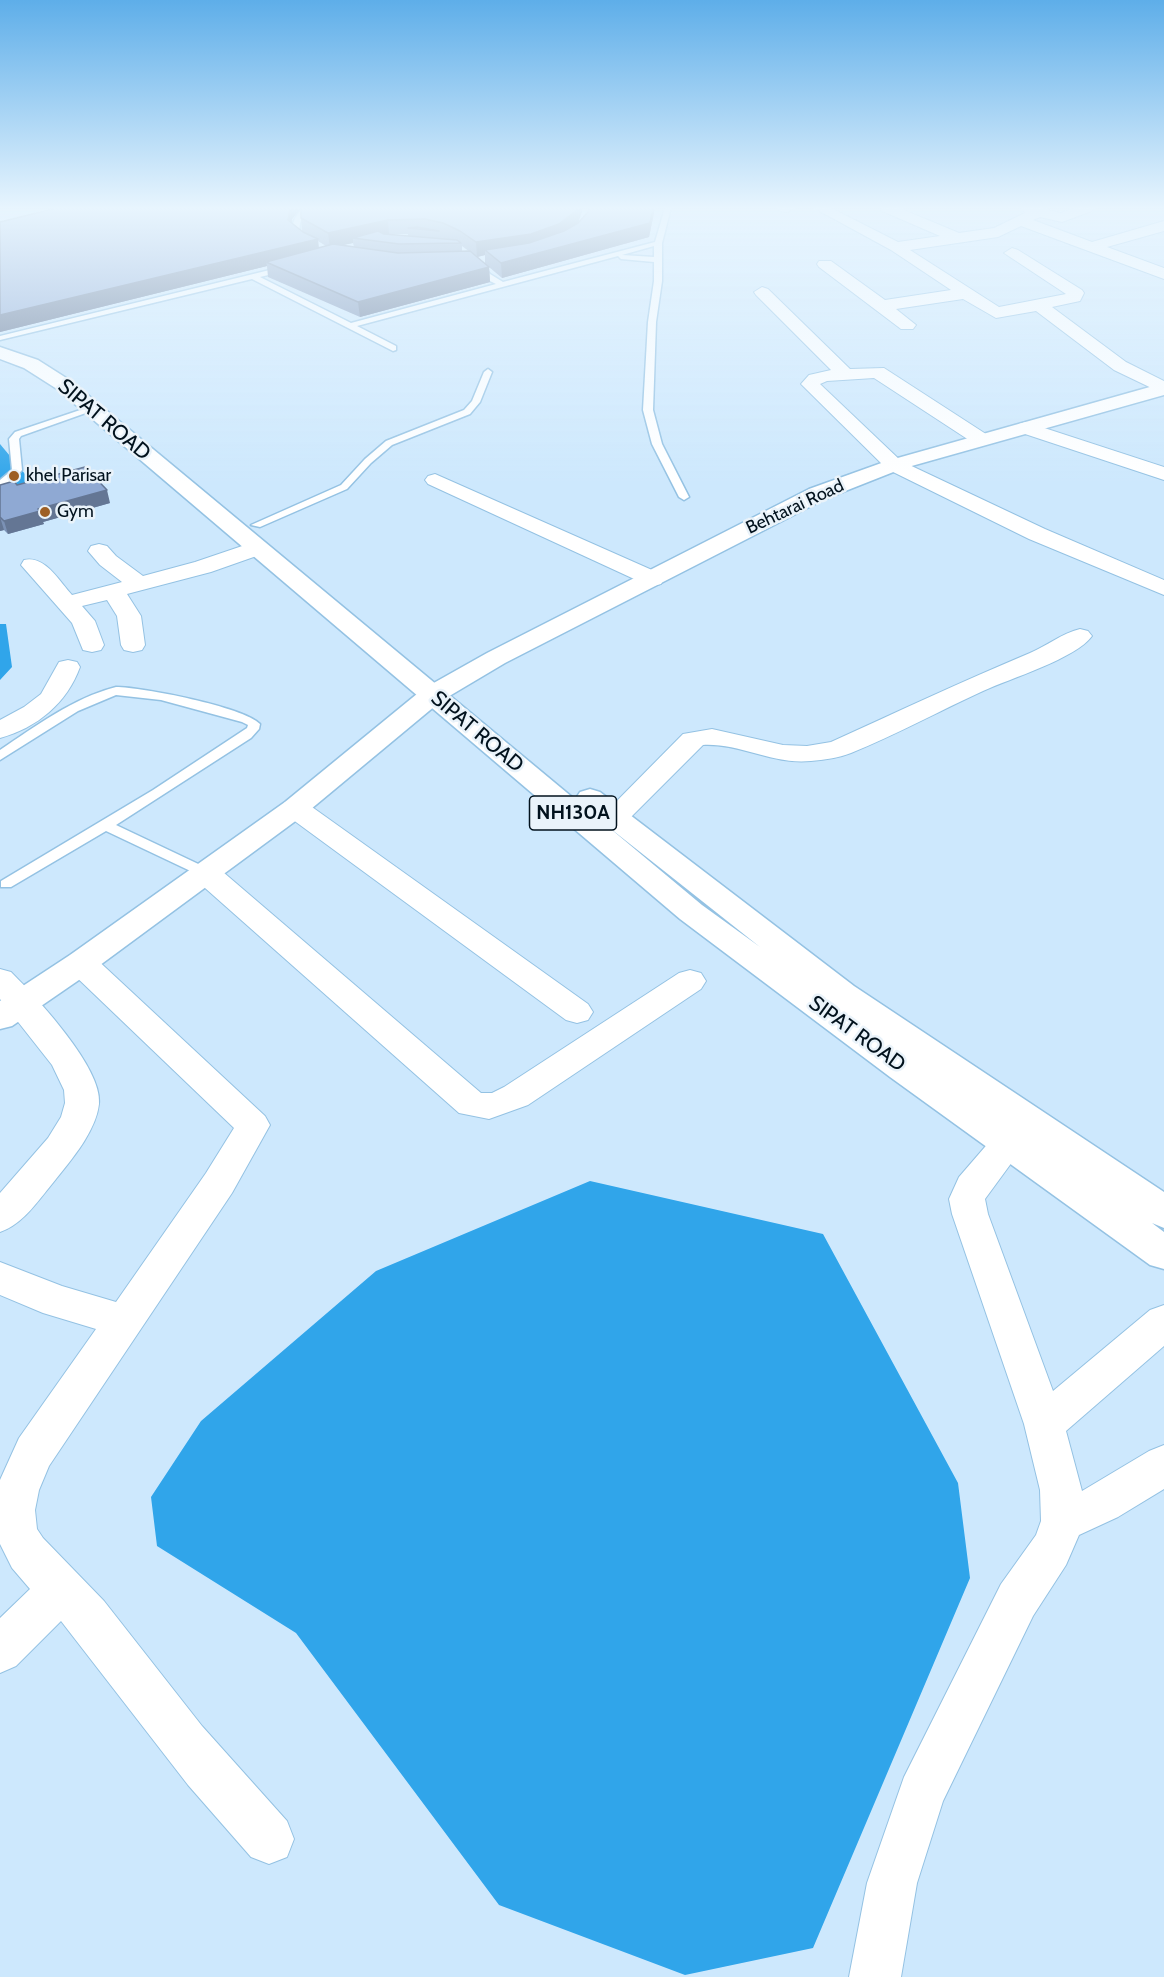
<!DOCTYPE html>
<html>
<head>
<meta charset="utf-8">
<style>
	body { margin:0 }
	canvas { display:block; background:#cde8fd }
</style>
</head>
<body>
<canvas width="1164" height="1977"></canvas>
<script>
const c = document.querySelector('canvas').getContext('2d');
c.lineJoin = 'round';
function fillPath(path, color) {
  c.fillStyle = color;
  c.fill(path, 'evenodd');
}
function strokePath(path, color, width, dash) {
  c.strokeStyle = color;
  c.lineWidth = width;
  c.lineCap = dash ? 'butt' : 'round';
  c.setLineDash(dash || []);
  c.stroke(path);
}
function label(font, color, halo, rows, align = 'center') {
  c.font = font + ' Cabin,sans-serif';
  c.lineWidth = 5;
  c.setLineDash([]);
  c.textBaseline = 'middle';
  c.strokeStyle = halo;
  c.fillStyle = color;
  for (const [text, x, y, turn = 0] of rows) {
    c.save();
    c.translate(x, y);
    c.rotate((+turn || 0) * Math.PI / 180);
    c.textAlign = isNaN(turn) ? turn : align;
    if (halo) c.strokeText(text, 0, 0);
    c.fillText(text, 0, 0);
    c.restore();
  }
}
const water = new Path2D(`
	M0 444 35 486 0 496Z
	M0 624H6L12 667 0 680Z
	M590 1181 823 1234 958 1483 970 1578 813 1948 685 1975 499 1905 296 1633 157 1546 151 1497 201 1421 376 1271Z`);
const lane = new Path2D(`
	M303 208H309C302 217 298 223 300 234L308 241 304 243 293 237C290 225 295 216 303 208Z
	M665 208H671L662 243V281L656 322 653 410 662 444 689 497 684 500 679 497 652 444 643 410 648 322 654 281V262L621 259 618 256 357 326 396 346V350L393 351 252 279 0 340V336L286 266H289V270L260 277 351 323 496 284 484 278 473 266V262H479L490 274 503 282 655 242ZM654 246V257L622 255Z
	M488 369 492 372 480 402 470 414 392 445 371 463 347 489 260 527 251 525 341 485 365 459 386 441 464 410 472 401 484 372Z
	M89 407 97 409 21 436 19 439 22 470 12 481 0 487V480L12 470 9 439 15 432Z
	M116 687C142 687 244 707 260 724L259 729 251 738 116 825 211 870 213 873 206 877 201 876 106 831 11 887H1V881L153 790 247 728 248 725 242 722 161 700 116 695 78 711 0 760V750C36 726 73 698 116 687Z`);
const street = new Path2D(`
	M778 208H794L787 212 780 211Z
	M814 208H831L898 242 940 236 882 211 880 208H899L959 233 994 228 1025 213 1023 208H1040L1061 213 1075 208H1094L1092 211 1062 222 1040 217 1033 220 1092 242 1164 221V231L1107 247 1164 268V279L1021 226 998 237 910 250 999 307 1066 294 1004 253 1012 248 1018 250 1082 290 1084 293 1080 301 1052 307 1126 362 1164 381V394L1114 370 1036 311 996 318 963 299 896 309 916 325 913 329H901L819 267 817 264 819 261H831L885 300 951 290 891 250Z
	M762 287 768 289 850 369 884 368 989 436 992 440 989 444H975L874 378 827 381 820 384 901 461 1045 529 1164 580V595L1029 539 887 469 801 384 809 375 831 370 756 295 754 292Z
	M1026 422 1164 467V480L1019 432 1016 428 1019 424Z
	M435 474 661 574 664 579 661 584 653 586 645 584 428 484 425 480 428 476Z
	M257 541 265 543 268 548 265 553 211 572 127 594 141 616 145 645 142 650 133 652 124 650 121 645 117 616 107 600 82 606 95 621 104 645 101 650 92 652 83 650 72 623 21 565 24 560C45 555 59 581 72 595L122 582 100 565 88 551 91 546 99 544 107 546 116 556 143 576 195 562Z
	M1080 629 1088 631 1092 636C1077 658 1009 679 983 691 939 711 896 735 851 753 838 758 824 760 811 761 772 765 740 743 703 745L624 824 614 827 604 824 600 818 683 734 712 729 783 745 807 746 831 742C897 712 963 681 1030 653 1047 646 1062 633 1080 629Z
	M68 660 77 662 80 667C67 703 37 728 0 738V720L24 707 41 694 59 662Z
	M295 799 305 802 588 1004 593 1012 588 1020 577 1023 566 1020 285 814 281 808 285 802Z
	M206 864 216 866 481 1093H492L504 1087 679 973 690 970 701 973 706 981 701 989 528 1105 489 1119 459 1113 196 880 191 873 196 866Z
	M81 952 92 955 265 1116 270 1125 232 1193 49 1466 39 1490 35 1510 37 1529 43 1538 104 1601 202 1726 287 1821 294 1839 287 1857 269 1864 251 1857 188 1785 61 1621 16 1666 0 1673V1618L30 1589 12 1568 0 1544V1480L19 1438 96 1329 43 1313 0 1295V1262L62 1286 116 1302 206 1173 234 1128 70 971 66 963 70 955Z
	M0 969 11 972C36 997 103 1068 99 1104 96 1131 72 1159 56 1179 40 1198 24 1224 0 1232V1193L48 1138 61 1117 65 1103 64 1090 52 1065 0 999Z
	M1009 1129 1021 1133 1026 1143 985 1199 988 1214 1053 1391 1150 1310 1164 1305V1346L1066 1431 1082 1491 1149 1451 1164 1445V1489L1118 1517 1079 1535 1066 1565 1033 1616 943 1801 917 1883 901 1977H849L867 1883 904 1777 1001 1584 1036 1535 1041 1521 1040 1490 1024 1424 952 1214 949 1199 959 1177 997 1133Z`);
const secondary = new Path2D(`
	M432 687 441 689 445 695 441 701 305 814 92 971 12 1026 0 1029V1001L70 955 285 802 423 689Z`);
const primary = new Path2D(`
	M1164 383V395L901 469 825 499 505 663 441 701 432 703 423 701 419 695 423 689 487 653 809 489 887 461Z`);
const highway = new Path2D(`
	M0 347 38 360 71 381 578 802 576 798 580 792 590 789 600 792 854 986 1164 1192V1228L1152 1223 1164 1232V1269L1150 1265 890 1077 680 919 57 389 24 368 0 359ZM606 825 760 947 702 905Z`);
const wall = new Path2D(`
	M57 208H582V212L578 223 588 212 589 208H655L649 237 502 278 489 267 490 282 360 317 268 277 267 266 0 332V222ZM301 208V218L302 232 292 223V219ZM390 234H408V236ZM318 241 326 246 319 248ZM353 243 354 247 342 245ZM462 246 470 252H462ZM485 255V264L477 257Z
	M0 485H17L110 503 43 522 44 524 8 534 4 530 0 531Z`);
const shadedWall = new Path2D(`
	M290 208H301L292 219 290 235 288 220Z
	M578 208H582V212L577 225 559 239 485 250V255L477 257 476 242Z
	M653 208H655L649 237 502 278 501 263Z
	M388 220 389 234 353 238V243L330 248 328 233Z
	M318 239 319 254 266 262 267 266 0 332V315Z
	M489 267 490 282 360 317 358 302Z
	M107 490 110 503 43 522 44 524 8 534 4 521 38 509Z
	M0 517 4 530 0 531Z`);
const building = new Path2D(`
	M57 208H290L288 220 303 232 318 239 0 315V222Z
	M301 208H578L577 210 559 224 531 234 476 242 460 231 443 223 425 219 388 220 328 233 301 218Z
	M589 208H653L650 223 501 263 485 250 529 243 564 231 578 223 588 212Z
	M417 227 439 231 408 228Z
	M378 231 384 234 457 240 461 243 399 244 353 238Z
	M333 244 398 253 470 251 489 267 358 302 266 262Z
	M85 467 107 490 38 509 40 511 4 521 0 517V485L14 481 17 485Z`);
const markers = [
	[14,476,6,"#9d5f25"],
	[45,512,6,"#9d5f25"]
];
const farPoinames = [
	["khel Parisar",26,476],
	["Gym",57,512]
];
const farStreetnames = [
	["Behtarai Road",795,507,-25]
];
const shields = [
	[573,813,87]
];
const shieldNames = [
	["NH130A",573,813]
];
const streetNames = [
	["SIPAT ROAD",104,420,40],
	["SIPAT ROAD",477,732,40],
	["SIPAT ROAD",857,1034,36]
];
fillPath(water, '#30a5ea');
strokePath(lane, '#94c2e3', 3);
strokePath(street, '#94c2e3', 2);
strokePath(secondary, '#94c2e3', 3);
strokePath(primary, '#94c2e3', 3);
strokePath(highway, '#94c2e3', 3);
fillPath(lane, '#fff');
fillPath(street, '#fff');
fillPath(secondary, '#fff');
fillPath(primary, '#fff');
fillPath(highway, '#fff');
fillPath(wall, '#7b91b5');
fillPath(shadedWall, '#647694');
fillPath(building, '#8fa9d3');
strokePath(building, '#647694', 1.5);
const sky = c.createLinearGradient(0, 0, 0, 484);
sky.addColorStop(0, '#5eaee9');
sky.addColorStop(0.43, '#e8f5fe');
sky.addColorStop(1, '#e8f5fe00');
c.fillStyle = sky;
c.fillRect(0, 0, 1164, 484);
for (const [x, y, r, color] of markers) {
  const dot = new Path2D();
  dot.arc(x, y, r, 0, 2 * Math.PI);
  c.fillStyle = color;
  c.fill(dot);
  strokePath(dot, '#eaf3fa', 2);
}
label('18px', '#02121d', '#eaf3fa', farPoinames, 'left');
label('18px', '#02121d', '#eaf3fa', farStreetnames);
for (const [x, y, w] of shields) {
  const box = new Path2D();
  box.roundRect(x - w / 2, y - 17, w, 34, 4.5);
  c.fillStyle = '#eaf3fa';
  c.fill(box);
  strokePath(box, '#02121d', 1.5);
}
label('bold 20px', '#02121d', null, shieldNames);
label('21px', '#02121d', '#eaf3fa', streetNames);
</script>
</body>
</html>
